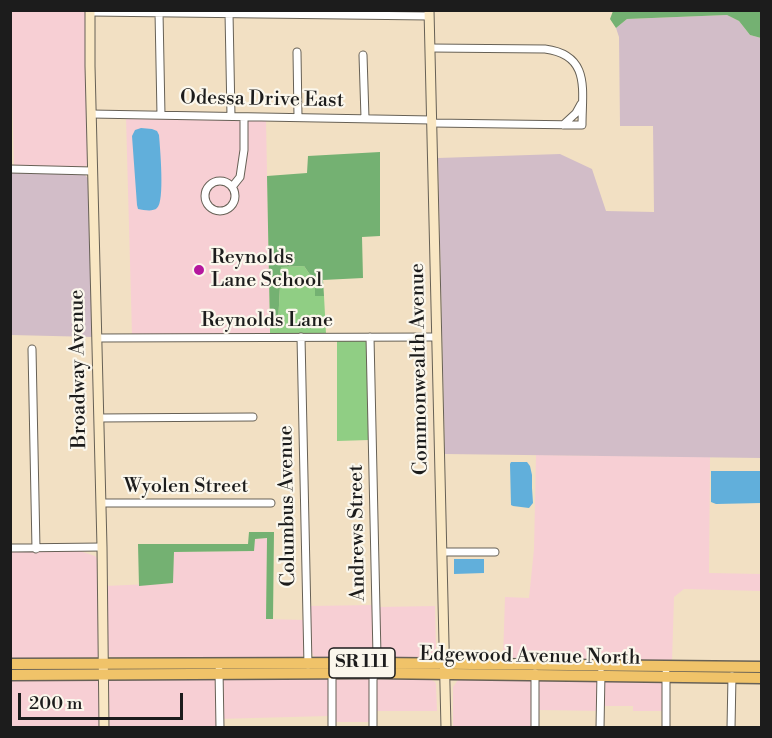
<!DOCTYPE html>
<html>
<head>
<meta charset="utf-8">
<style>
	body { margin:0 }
	#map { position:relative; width:772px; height:738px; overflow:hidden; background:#f2e0c3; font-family:"Libre Bodoni",serif }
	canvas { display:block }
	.frame { position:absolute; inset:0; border:12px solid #1c1c1c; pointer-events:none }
	.scale { position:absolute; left:18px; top:693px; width:165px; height:27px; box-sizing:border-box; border:3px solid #1c1c1c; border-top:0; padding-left:8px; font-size:18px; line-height:21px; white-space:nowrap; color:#1c1c1c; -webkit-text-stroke:4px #fbf7ec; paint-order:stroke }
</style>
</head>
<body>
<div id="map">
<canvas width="772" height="738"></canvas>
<div class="frame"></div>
<div class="scale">200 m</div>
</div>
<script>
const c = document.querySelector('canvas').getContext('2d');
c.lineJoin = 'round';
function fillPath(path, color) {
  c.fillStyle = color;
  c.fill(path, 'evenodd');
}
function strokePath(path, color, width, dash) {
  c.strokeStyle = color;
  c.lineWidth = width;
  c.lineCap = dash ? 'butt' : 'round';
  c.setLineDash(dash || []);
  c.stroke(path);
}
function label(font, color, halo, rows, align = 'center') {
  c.font = font + ' "Libre Bodoni",serif';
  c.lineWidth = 4.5;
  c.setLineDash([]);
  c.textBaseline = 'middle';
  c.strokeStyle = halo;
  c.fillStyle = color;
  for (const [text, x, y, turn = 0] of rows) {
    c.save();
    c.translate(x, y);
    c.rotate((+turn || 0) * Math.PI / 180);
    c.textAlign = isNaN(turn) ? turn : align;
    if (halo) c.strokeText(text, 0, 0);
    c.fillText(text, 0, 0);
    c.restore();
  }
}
const built = new Path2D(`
	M10 11H87L89 159 87 165 84 167 14 166 11 60Z
	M126 117 266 119 270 335H132Z
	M536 455 710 457 709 573 761 574V591L684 589 674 597 672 661 503 658 505 597 529 598 534 549Z
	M267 538 266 619 305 620 304 654 303 656 300 657H111L108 654 105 586 172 583 174 552 253 551 255 539Z
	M10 551H80L95 556 99 561 100 654 98 657 11 659Z
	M373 605 374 645 373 654 369 657 316 658 313 655 311 649 309 606Z
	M435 606 436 649 434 655 429 657 412 658 385 657 381 655 378 607Z
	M113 678H428L435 682 436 684 437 711H371V722H329V716L217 719V727L107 728 109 681Z
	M10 679H98L100 681 101 727H11Z
	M461 679 669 681 668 711H633V706H603V711L538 710 537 727H453V687L458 680Z`);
const industrial = new Path2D(`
	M727 15 739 21 750 35 761 38V458L445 454 438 158 560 154 592 169 606 211 654 212 653 126H620L619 37 616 28 627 19Z
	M11 172 74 174 85 175 88 178 89 181 94 337 11 335Z`);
const green = new Path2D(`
	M304 266 315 282V296H324L326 334 270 335V329L278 324 281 267Z
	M337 339H364L368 345 369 440 337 441Z`);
const forest = new Path2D(`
	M613 11H761V38L750 35 739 21 727 15 627 19 616 28 610 19Z
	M380 152V236L362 237 363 278 323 280 324 296H315V282L304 266 281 267 278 324 270 329 267 176 307 173 308 156Z
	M249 532H274L273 619H266L267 538 255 539 254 551 174 552 173 583 139 586 138 544H248Z`);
const water = new Path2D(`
	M141 128 152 129 157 131 159 135C160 147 165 202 157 208 153 212 144 210 138 209L137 205 132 136 135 130Z
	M511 462H527L530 466 532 475V488L533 503 529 508 513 506 511 505 510 464Z
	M711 471H761V503L716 504 711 502Z
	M454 559H484V573L454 574Z`);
const street = new Path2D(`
	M90 12 429 16
	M159 12 161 115
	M229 13 231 116
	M430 48 545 49C591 55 582 90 582 125L432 123
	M297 52 298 117
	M363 55 365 118
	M91 114 432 120
	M563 125 576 113 581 104
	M10 169 92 171
	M205 196a15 15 0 1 1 30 0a15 15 0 1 1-30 0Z
	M232 187 240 177 244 150V117
	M301 337 308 665
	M370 337 377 656 373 680V728
	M97 338 437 337
	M32 349 36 549
	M99 418 253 417
	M101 503H271
	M10 548 102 547
	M442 552H495
	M219 670 220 728
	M332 670V728
	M535 728V673
	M600 728 601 673
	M666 728V673
	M731 728 732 676`);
const secondary = new Path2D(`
	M90 10V66L102 547 104 728
	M429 10 446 728`);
const primary = new Path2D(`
	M10 664 376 663 762 667
	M10 675 374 673 762 678`);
const markers = [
	[199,270,6,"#b5179e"]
];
const shields = [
	[362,663,66]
];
const shieldNames = [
	["SR 111",362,663]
];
const streetNames = [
	["Odessa Drive East",262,100,1],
	["Reynolds Lane",267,321],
	["Broadway Avenue",79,369,-91],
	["Commonwealth Avenue",420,369,-91],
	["Wyolen Street",186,487],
	["Columbus Avenue",288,506,-91],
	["Andrews Street",358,533,-91],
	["Edgewood Avenue North",530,657,1]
];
const poiNames = [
	["Reynolds",211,258],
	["Lane School",211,281]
];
fillPath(built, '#f7cfd4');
fillPath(industrial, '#d2bdc8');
fillPath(green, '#90ce84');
fillPath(forest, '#74b172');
fillPath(water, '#61afdb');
strokePath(street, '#676156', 9);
strokePath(secondary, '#676156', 11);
strokePath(primary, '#676156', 13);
strokePath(street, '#fff', 7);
strokePath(secondary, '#f9e7c3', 9);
strokePath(primary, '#f0c369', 10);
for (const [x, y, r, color] of markers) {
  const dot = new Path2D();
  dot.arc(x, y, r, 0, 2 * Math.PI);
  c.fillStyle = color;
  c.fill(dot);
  strokePath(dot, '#fbf7ec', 2);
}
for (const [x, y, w] of shields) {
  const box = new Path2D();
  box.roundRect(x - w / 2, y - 15, w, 30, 4.5);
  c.fillStyle = '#fbf7ec';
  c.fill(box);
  strokePath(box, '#1c1c1c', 1.5);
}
label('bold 18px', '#1c1c1c', null, shieldNames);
label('20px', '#1c1c1c', '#fbf7ec', streetNames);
label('20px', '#1c1c1c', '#fbf7ec', poiNames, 'left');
</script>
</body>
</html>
